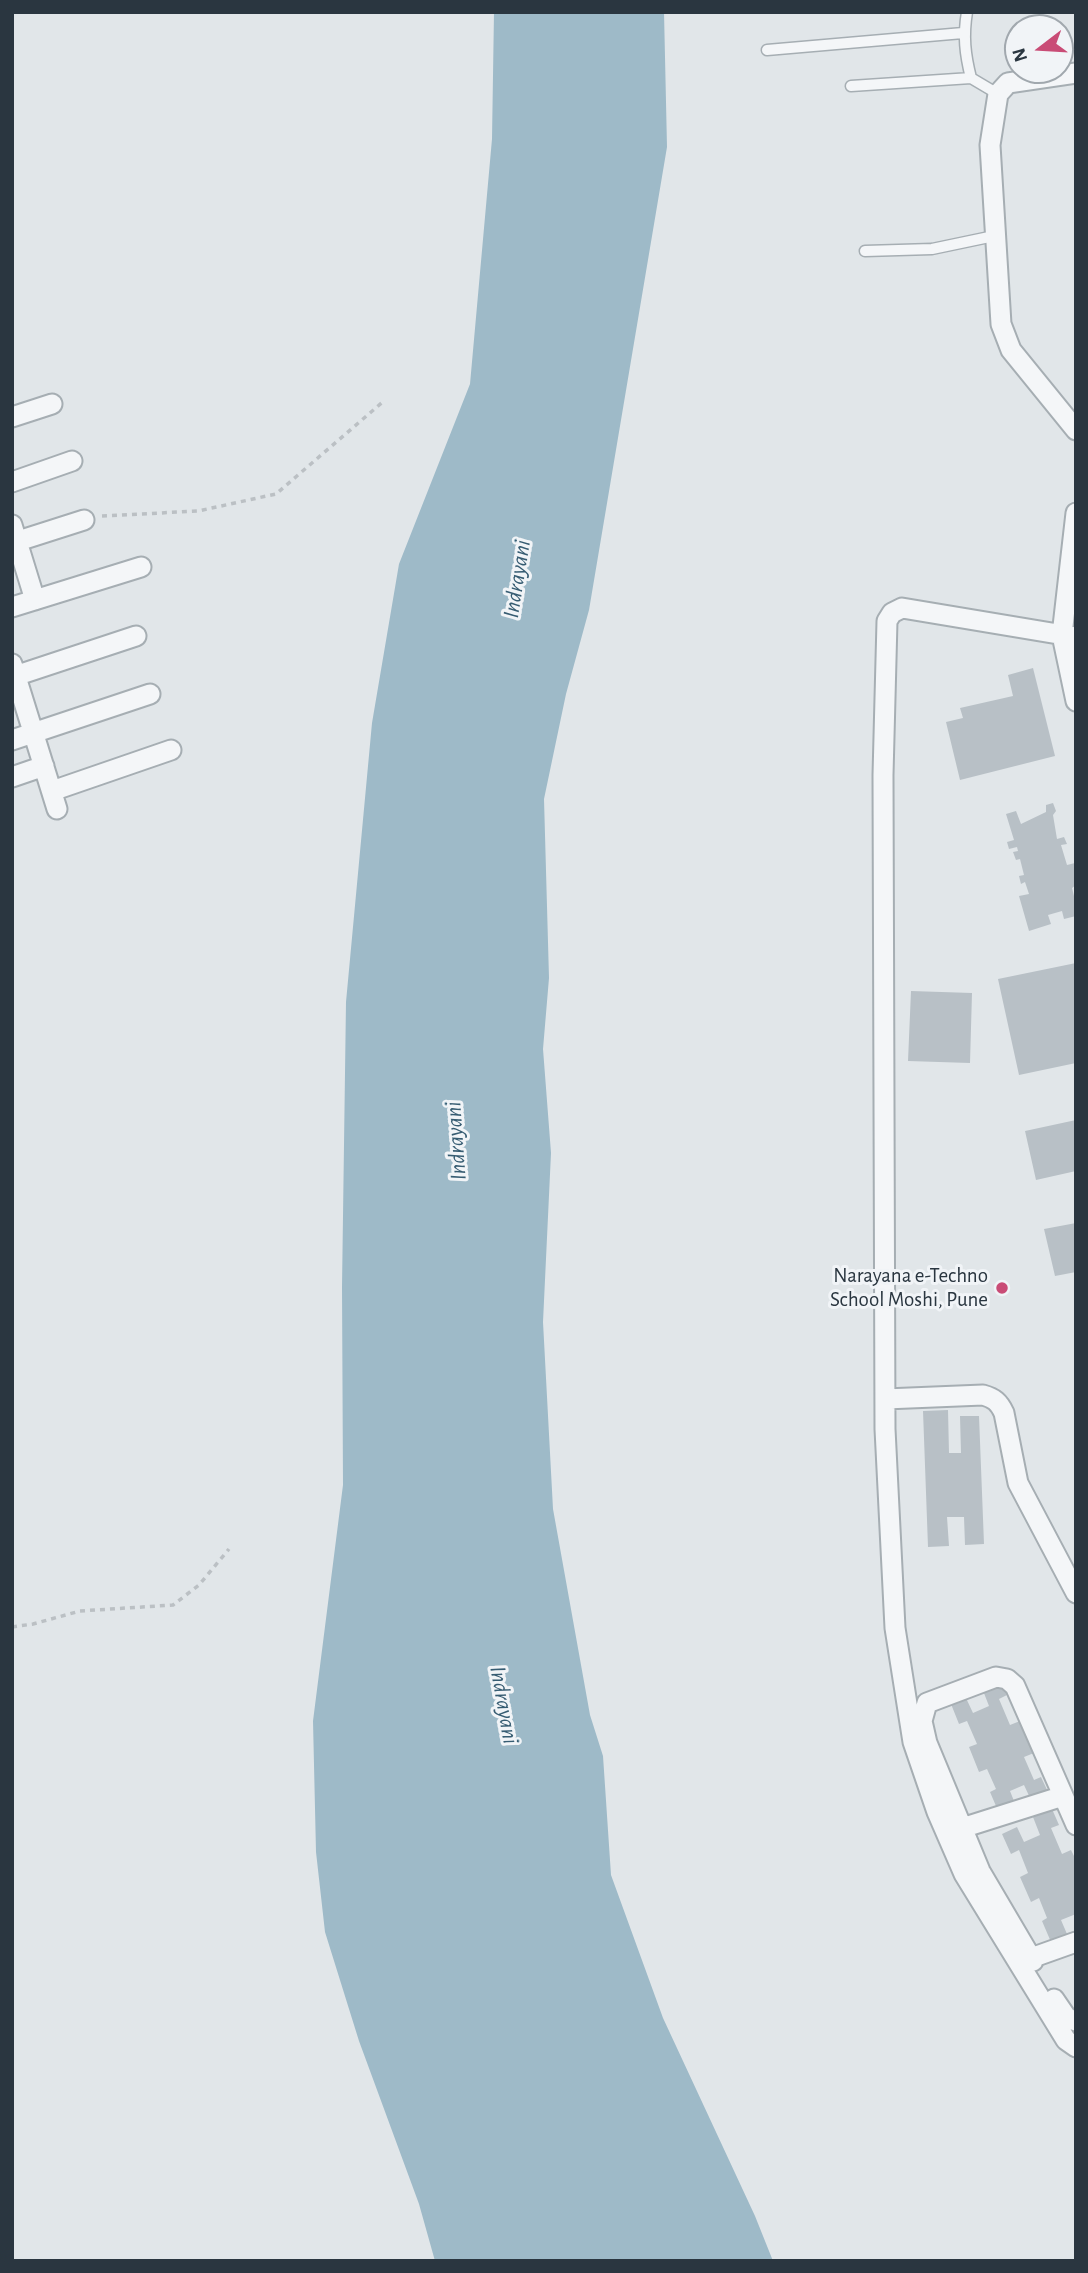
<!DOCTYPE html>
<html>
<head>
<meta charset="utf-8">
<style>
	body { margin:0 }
	#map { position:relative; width:1088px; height:2273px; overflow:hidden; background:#e1e6e9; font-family:"Alegreya Sans",sans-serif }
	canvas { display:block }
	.frame { position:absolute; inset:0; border:14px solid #2a3640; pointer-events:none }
	.north { position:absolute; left:1004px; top:14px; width:70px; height:70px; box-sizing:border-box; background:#f1f4f7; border:2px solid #a1a8ae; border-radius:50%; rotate:253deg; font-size:19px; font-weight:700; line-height:28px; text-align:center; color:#2a3640 }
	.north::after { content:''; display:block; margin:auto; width:24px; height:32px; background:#c94c76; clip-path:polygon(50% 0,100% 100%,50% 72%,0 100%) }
</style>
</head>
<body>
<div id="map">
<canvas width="1088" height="2273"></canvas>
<div class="frame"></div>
<div class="north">N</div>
</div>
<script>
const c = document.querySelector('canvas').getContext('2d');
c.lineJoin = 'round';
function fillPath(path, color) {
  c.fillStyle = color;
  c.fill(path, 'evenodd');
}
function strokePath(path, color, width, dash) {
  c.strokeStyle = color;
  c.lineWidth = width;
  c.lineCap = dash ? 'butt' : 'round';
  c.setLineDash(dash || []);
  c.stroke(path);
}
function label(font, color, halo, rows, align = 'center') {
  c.font = font + ' "Alegreya Sans",sans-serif';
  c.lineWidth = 6;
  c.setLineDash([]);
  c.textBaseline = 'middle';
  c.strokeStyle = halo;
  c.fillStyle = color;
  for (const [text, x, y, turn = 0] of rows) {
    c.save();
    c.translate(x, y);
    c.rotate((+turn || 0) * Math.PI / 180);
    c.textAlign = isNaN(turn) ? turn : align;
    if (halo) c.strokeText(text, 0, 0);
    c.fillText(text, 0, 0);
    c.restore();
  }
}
const water = new Path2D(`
	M494 12H664L667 147 589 610 566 694 544 799 549 978 543 1049 551 1153 543 1322 553 1509 590 1715 603 1756 611 1875 663 2018 755 2216 773 2261H435L419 2204 359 2041 325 1932 316 1852 313 1721 343 1485 342 1287 346 1002 372 723 399 564 470 384 492 139Z`);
const building = new Path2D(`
	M1033 668 1055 756 960 780 946 722 963 718 960 708 1013 696 1008 675Z
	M1053 803 1056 811 1053 815 1057 839 1064 837 1067 844 1061 845 1067 865 1075 863 1076 866V885L1072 888 1074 896 1076 895V916L1064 919 1062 911 1048 915 1051 924 1029 931 1019 896 1029 894 1025 882 1021 884 1019 876 1024 875 1020 859 1016 860 1013 852 1018 851 1017 847 1009 849 1007 842 1014 840 1006 814 1016 811 1021 824 1046 812V805Z
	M1076 963V1063L1019 1075 998 979Z
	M911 991 972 993 970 1063 908 1061Z
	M1076 1120V1171L1036 1180 1025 1131Z
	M1076 1223V1272L1055 1276 1044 1229Z
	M948 1410 949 1453H961L960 1416H979L984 1544 965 1545 964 1517H947L949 1546 928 1547 923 1411Z
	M1001 1680 1007 1695 999 1699 1010 1725 1020 1721 1034 1753 1024 1757 1034 1780 1041 1777 1048 1792 1031 1800 1024 1785 1010 1791 1016 1806 999 1813 990 1792 996 1789 987 1769 979 1772 969 1747 977 1744 967 1721 959 1724 951 1704 966 1698 973 1713 989 1706 982 1688Z
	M1052 1809 1059 1825 1051 1828 1062 1854 1071 1850 1076 1860V1914L1061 1920 1067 1934 1051 1942 1042 1921 1047 1918 1039 1898 1031 1902 1020 1877 1028 1873 1019 1850 1011 1854 1002 1834 1017 1827 1024 1842 1040 1835 1033 1817Z`);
const path = new Path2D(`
	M102 516 198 511 276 494 385 400
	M12 1627 33 1624 80 1611 173 1605 199 1585 229 1549`);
const lane = new Path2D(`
	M967 12C963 36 965 54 971 78
	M767 50 963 33
	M851 86 971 78 998 94
	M865 251 932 249 994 236`);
const street = new Path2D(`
	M1076 73 1008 83 998 94 990 145 1001 324 1011 350 1076 430
	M12 417 52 404
	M12 482 72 461
	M1076 513 1062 635 1076 701
	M12 525 35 600
	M12 543 84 520
	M12 607 141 567
	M1076 637 902 608 892 613 887 621 883 775 885 1429 895 1628 913 1742 937 1812 964 1874 1066 2040 1076 2047
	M12 664 57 809
	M12 677 136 636
	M12 740 150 694
	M12 777 44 766
	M52 791 171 750
	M885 1399 983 1395C994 1398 999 1402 1004 1413L1018 1483 1076 1593
	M962 1828 1063 1796
	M1031 1958 1076 1942
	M1033 1961 980 1871 927 1743 922 1721 927 1703 996 1677 1007 1679 1015 1686 1076 1825
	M1054 1999 1067 2018 1076 2021`);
const markers = [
	[1002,1288,7,"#c94c76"]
];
const poiNames = [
	["Narayana e-Techno",988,1276],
	["School Moshi, Pune",988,1300]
];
const waterNames = [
	["Indrayani",517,579,-81],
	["Indrayani",456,1141,-94],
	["Indrayani",504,1705,80]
];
fillPath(water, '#9ebac8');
fillPath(building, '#b8c0c6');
strokePath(lane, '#a6aeb3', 13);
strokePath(street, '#a6aeb3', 23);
strokePath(path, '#bbc0c4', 3.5, [5, 5]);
strokePath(lane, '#f4f6f8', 10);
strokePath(street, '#f4f6f8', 19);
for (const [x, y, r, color] of markers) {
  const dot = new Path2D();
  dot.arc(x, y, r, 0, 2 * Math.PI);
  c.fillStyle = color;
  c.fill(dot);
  strokePath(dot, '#f1f4f7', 2.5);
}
label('21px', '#2a3640', '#f1f4f7', poiNames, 'right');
label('italic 23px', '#365c72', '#f1f4f7', waterNames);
</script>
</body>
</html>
